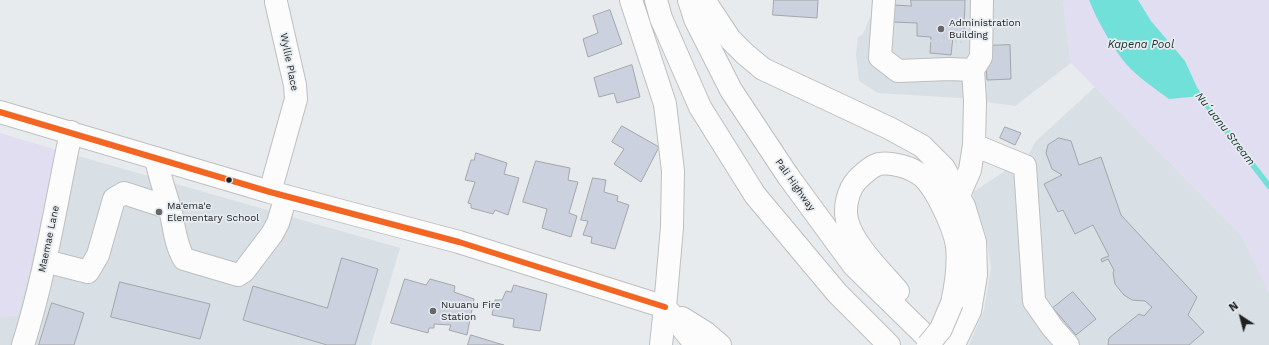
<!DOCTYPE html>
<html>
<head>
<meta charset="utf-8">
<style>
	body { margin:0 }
	#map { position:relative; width:1269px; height:345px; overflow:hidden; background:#e8ebed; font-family:"Work Sans",sans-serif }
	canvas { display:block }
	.north { position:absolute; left:1221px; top:297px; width:40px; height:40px; -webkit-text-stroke:3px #e6ebef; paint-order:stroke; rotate:324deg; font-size:11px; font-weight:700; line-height:16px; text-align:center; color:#1f2022 }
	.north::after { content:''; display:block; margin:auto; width:14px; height:18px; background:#1f2022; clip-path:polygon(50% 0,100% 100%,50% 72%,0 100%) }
</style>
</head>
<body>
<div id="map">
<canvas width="1269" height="345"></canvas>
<div class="north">N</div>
</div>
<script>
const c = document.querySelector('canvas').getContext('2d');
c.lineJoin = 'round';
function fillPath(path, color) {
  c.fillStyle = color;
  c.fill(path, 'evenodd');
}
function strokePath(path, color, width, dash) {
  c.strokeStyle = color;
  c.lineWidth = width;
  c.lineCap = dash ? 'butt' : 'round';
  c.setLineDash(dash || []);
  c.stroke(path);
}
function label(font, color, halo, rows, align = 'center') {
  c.font = font + ' "Work Sans",sans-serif';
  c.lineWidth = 3.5;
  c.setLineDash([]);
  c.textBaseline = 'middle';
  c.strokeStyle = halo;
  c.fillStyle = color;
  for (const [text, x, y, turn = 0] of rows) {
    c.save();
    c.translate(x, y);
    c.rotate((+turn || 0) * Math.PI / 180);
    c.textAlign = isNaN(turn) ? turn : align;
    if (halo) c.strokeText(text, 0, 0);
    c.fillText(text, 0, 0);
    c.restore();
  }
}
const built = new Path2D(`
	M872 0H1063L1071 63 1015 106 960 98 878 93 859 81 856 54 858 37 863 34 871 15Z
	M1095 87 1242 236 1269 292V345H969L984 310 991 267 986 235 974 201 973 192 1028 156 1036 141Z
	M57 150 400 248 371 345H0V317L18 315Z`);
const green = new Path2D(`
	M1063 0H1269V292L1242 236 1071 63Z
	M0 133 57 150 18 315 0 317Z`);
const water = new Path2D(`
	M1089 0H1138L1151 21 1185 61 1201 96 1169 99C1153 87 1134 75 1122 59 1109 41 1097 20 1089 0Z`);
const stream = new Path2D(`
	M1196 91 1269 186`);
const building = new Path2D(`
	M774 0H818L817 18 773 15Z
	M911 0H965L964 34 953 37 951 55 930 53 931 37 917 36V23L893 22 894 5 911 6Z
	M610 10 622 44 588 57 583 39 598 33 593 16Z
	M1010 45 1011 79 987 80 985 46Z
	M632 65 640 97 617 103 614 93 599 97 594 78Z
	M622 126 659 147 641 182 614 164 624 149 612 142Z
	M1005 127 1021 133 1015 145 1000 138Z
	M1059 138 1071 141 1079 165 1101 157 1121 215 1197 297 1188 315 1204 332 1189 345H1108L1109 338 1139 314 1144 316 1152 307 1145 301 1132 300 1124 295 1115 284 1113 273 1114 270 1108 259 1102 262 1101 259 1109 256 1093 225 1075 234 1063 210 1058 212 1044 184 1062 175 1052 169 1046 153 1048 145Z
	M476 153 507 163 504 174 519 178 508 215 495 210 493 214 471 208V204L468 203 475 182 465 180 471 160H474Z
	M536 161 570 168 568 180 578 182 569 213 577 216 571 237 542 228 547 209 523 202Z
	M593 178 606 180 604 192 618 196 617 201 629 205 615 249 591 243 592 237 583 235 588 221 581 220Z
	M342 258 378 269 355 345H327L243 320 253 286 327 308Z
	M405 279 426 285 430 279 455 286 454 292 474 299 467 335 449 330 451 325 434 324V328H429L428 333 391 323Z
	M120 282 210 304 200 339 111 317Z
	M514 285 547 294 540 331 513 327 514 319 492 315 495 300H502L506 291 511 292Z
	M1073 292 1096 319 1076 335 1053 308Z
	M52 303 84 313 74 345H39Z
	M471 335 497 343 504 345H468Z`);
const path = new Path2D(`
	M930 41 963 42`);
const minor = new Path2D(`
	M884 0 880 57 898 71 949 69 973 70 975 101 974 145
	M973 70 981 57 982 0
	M0 112 270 192 459 242 665 307
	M156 158C159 176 165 191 170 209 174 225 175 244 184 259L238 275 244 271 272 234 278 223 286 196
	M270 192 296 99 295 85 276 2
	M959 195 970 170 974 145 1025 166 1034 301 1052 327 1068 345
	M45 261 88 272 98 255 114 199 124 193 170 208
	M23 345C45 276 56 203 71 132`);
const major = new Path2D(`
	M661 345 665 307`);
const highway = new Path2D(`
	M631 0 665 104 673 171 672 227 665 307 696 345
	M656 0 661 18 700 107 755 195 837 293 889 345
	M689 0 695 19 731 90 788 176 854 266 935 345
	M704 0 730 39 745 54 763 69 889 128 922 146 944 168 964 206 975 242 976 275 970 311 956 340 952 345
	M898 291C882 272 853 245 847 220 844 207 848 190 857 180 862 175 871 166 879 164 892 162 911 167 922 176 936 188 954 227 957 246 959 265 956 285 952 303
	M682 318 706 333 720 345`);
const highwayBridge = new Path2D(`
	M928 345 941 329 952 303`);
const bus1 = new Path2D(`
	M0 112 270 192 459 242 665 307`);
const markers = [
	[941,29,4,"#656769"],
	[229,180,3.5,"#1f2022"],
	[159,212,4,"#656769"],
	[433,311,4,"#656769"]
];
const poiNames = [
	["Administration",949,23],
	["Building",949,35],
	["Ma'ema'e",167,206],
	["Elementary School",167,218],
	["Nuuanu Fire",441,305],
	["Station",441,317]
];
const streetNames = [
	["Wyllie Place",289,62,79],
	["Pali Highway",795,185,55],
	["Maemae Lane",49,239,-78]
];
const waterNames = [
	["Kapena Pool",1141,45],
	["Nuʻuanu Stream",1225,129,52]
];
fillPath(built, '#d8dfe5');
fillPath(green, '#e1def2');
fillPath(water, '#70e0d8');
strokePath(stream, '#70e0d8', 5.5);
fillPath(building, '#cbd1df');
strokePath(building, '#a4a6a8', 1);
strokePath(minor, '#bdbfc0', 24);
strokePath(major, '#bdbfc0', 24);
strokePath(highway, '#bdbfc0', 24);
strokePath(path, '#d4d5d6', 2.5, [2, 3]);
strokePath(minor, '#fcfcfc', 22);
strokePath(major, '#fcfcfc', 22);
strokePath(highway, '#fcfcfc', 22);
strokePath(highwayBridge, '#bdbfc0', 24, []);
strokePath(highwayBridge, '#fcfcfc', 22);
strokePath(bus1, '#f26522', 6);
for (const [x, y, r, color] of markers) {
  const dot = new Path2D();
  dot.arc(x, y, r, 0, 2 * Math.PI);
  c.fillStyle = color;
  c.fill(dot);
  strokePath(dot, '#e6ebef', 1.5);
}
label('10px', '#1f2022', '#e6ebef', poiNames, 'left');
label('10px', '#1f2022', '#e6ebef', streetNames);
label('italic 11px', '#162f2d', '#e6ebef', waterNames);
</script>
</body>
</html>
